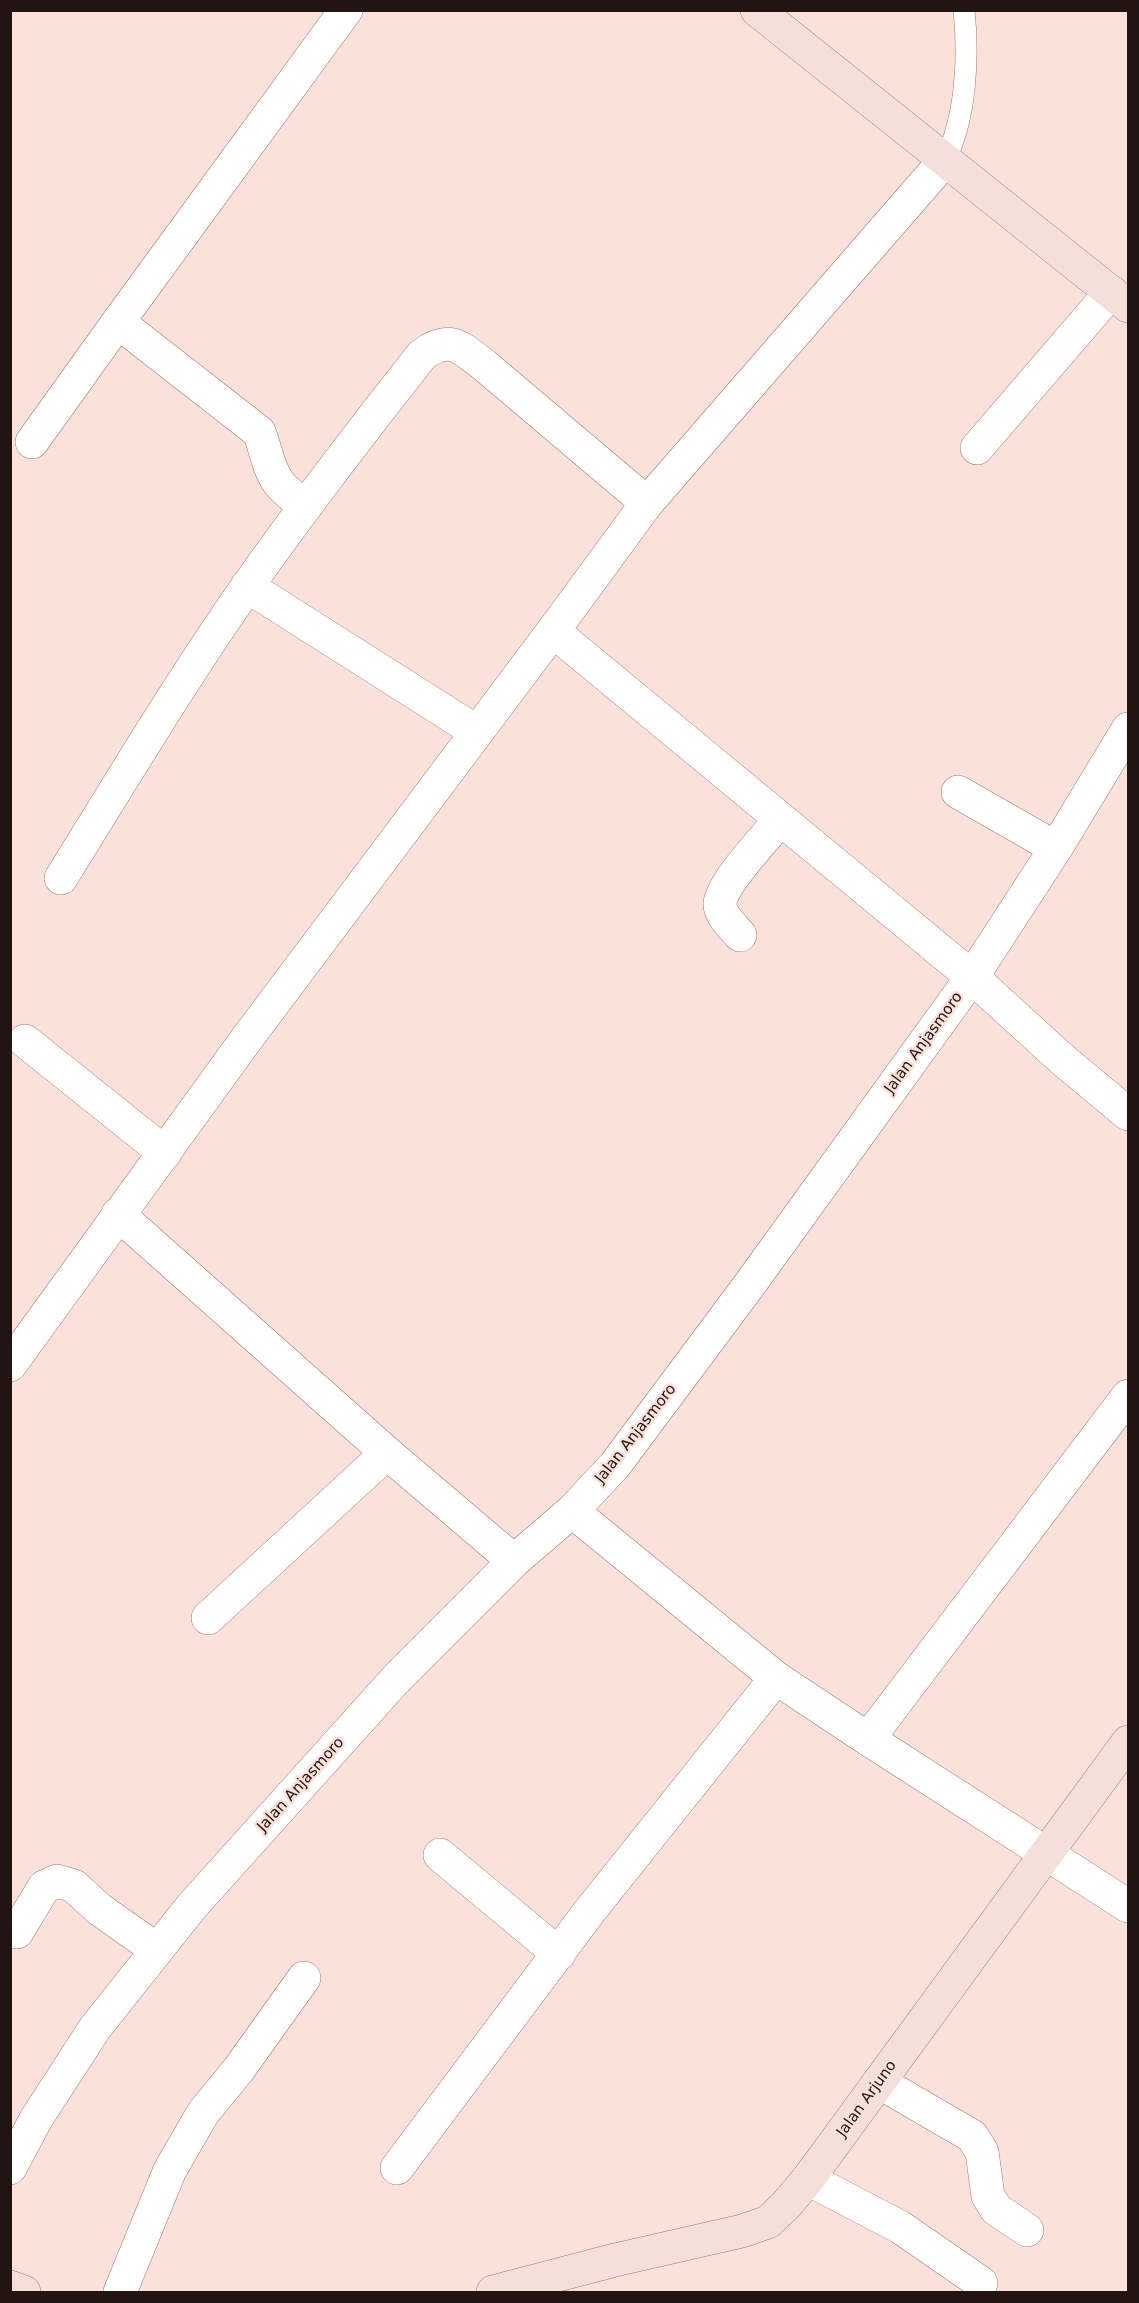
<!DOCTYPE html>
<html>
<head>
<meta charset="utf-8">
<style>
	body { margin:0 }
	#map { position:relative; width:1139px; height:2303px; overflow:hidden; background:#fae1da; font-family:"DejaVu Sans",sans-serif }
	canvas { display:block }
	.frame { position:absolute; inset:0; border:12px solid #221410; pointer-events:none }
</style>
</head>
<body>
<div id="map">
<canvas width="1139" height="2303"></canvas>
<div class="frame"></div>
</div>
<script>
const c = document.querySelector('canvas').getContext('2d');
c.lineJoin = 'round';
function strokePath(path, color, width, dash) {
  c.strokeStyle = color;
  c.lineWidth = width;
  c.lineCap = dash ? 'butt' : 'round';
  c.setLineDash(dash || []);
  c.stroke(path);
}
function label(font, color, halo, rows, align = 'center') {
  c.font = font + ' "DejaVu Sans",sans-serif';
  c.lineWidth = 5;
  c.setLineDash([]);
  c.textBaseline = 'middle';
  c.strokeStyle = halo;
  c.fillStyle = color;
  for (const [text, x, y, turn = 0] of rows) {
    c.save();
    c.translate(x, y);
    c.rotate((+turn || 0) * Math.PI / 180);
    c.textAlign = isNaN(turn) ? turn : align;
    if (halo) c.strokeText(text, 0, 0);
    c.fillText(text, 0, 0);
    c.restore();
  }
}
const lane = new Path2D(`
	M945 160C966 118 969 57 964 10`);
const street = new Path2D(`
	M118 322 259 432C266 449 268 469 279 483 286 492 297 499 305 507
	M32 442 118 322 346 10
	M977 448 1111 292
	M247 586 477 732
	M553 631 972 977 1063 1060 1128 1114
	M958 792 1056 848
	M61 878C122 780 181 681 247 587 303 507 362 431 422 355 450 334 460 347 484 365L647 503
	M740 935C733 927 720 915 720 904 721 884 767 836 780 820
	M25 1041 165 1153
	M118 1214 387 1453 514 1561
	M10 1365 248 1037 553 631 647 503 945 160
	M572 1511 776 1678 868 1739 1128 1906
	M208 1618 387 1453
	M868 1739 1128 1396
	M440 1855 559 1954
	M17 1932 44 1887 57 1881 74 1886 99 1909 157 1950
	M879 2082 972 2136 982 2152 988 2196 996 2209 1027 2230
	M10 2168 36 2119 95 2028 192 1906 397 1678 514 1561 572 1511 615 1465 750 1284 972 977 1056 848 1128 729
	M397 2168 589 1912 776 1678
	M808 2179 900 2227 981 2283
	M120 2292 170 2170 203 2113 239 2069 304 1978`);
const secondary = new Path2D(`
	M757 10 1128 306
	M10 2287 24 2292
	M493 2292 615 2260 742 2231 768 2222 786 2205 808 2179 1128 1742`);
const streetNames = [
	["Jalan Anjasmoro",924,1043,-54],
	["Jalan Anjasmoro",636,1434,-52],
	["Jalan Anjasmoro",301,1785,-48],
	["Jalan Arjuno",867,2099,-54]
];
strokePath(lane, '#9e796f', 22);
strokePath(street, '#9e796f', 34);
strokePath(secondary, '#9e796f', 34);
strokePath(lane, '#fff', 21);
strokePath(street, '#fff', 33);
strokePath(secondary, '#f5dfda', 33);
label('15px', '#221410', '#fae1da', streetNames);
</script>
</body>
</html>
